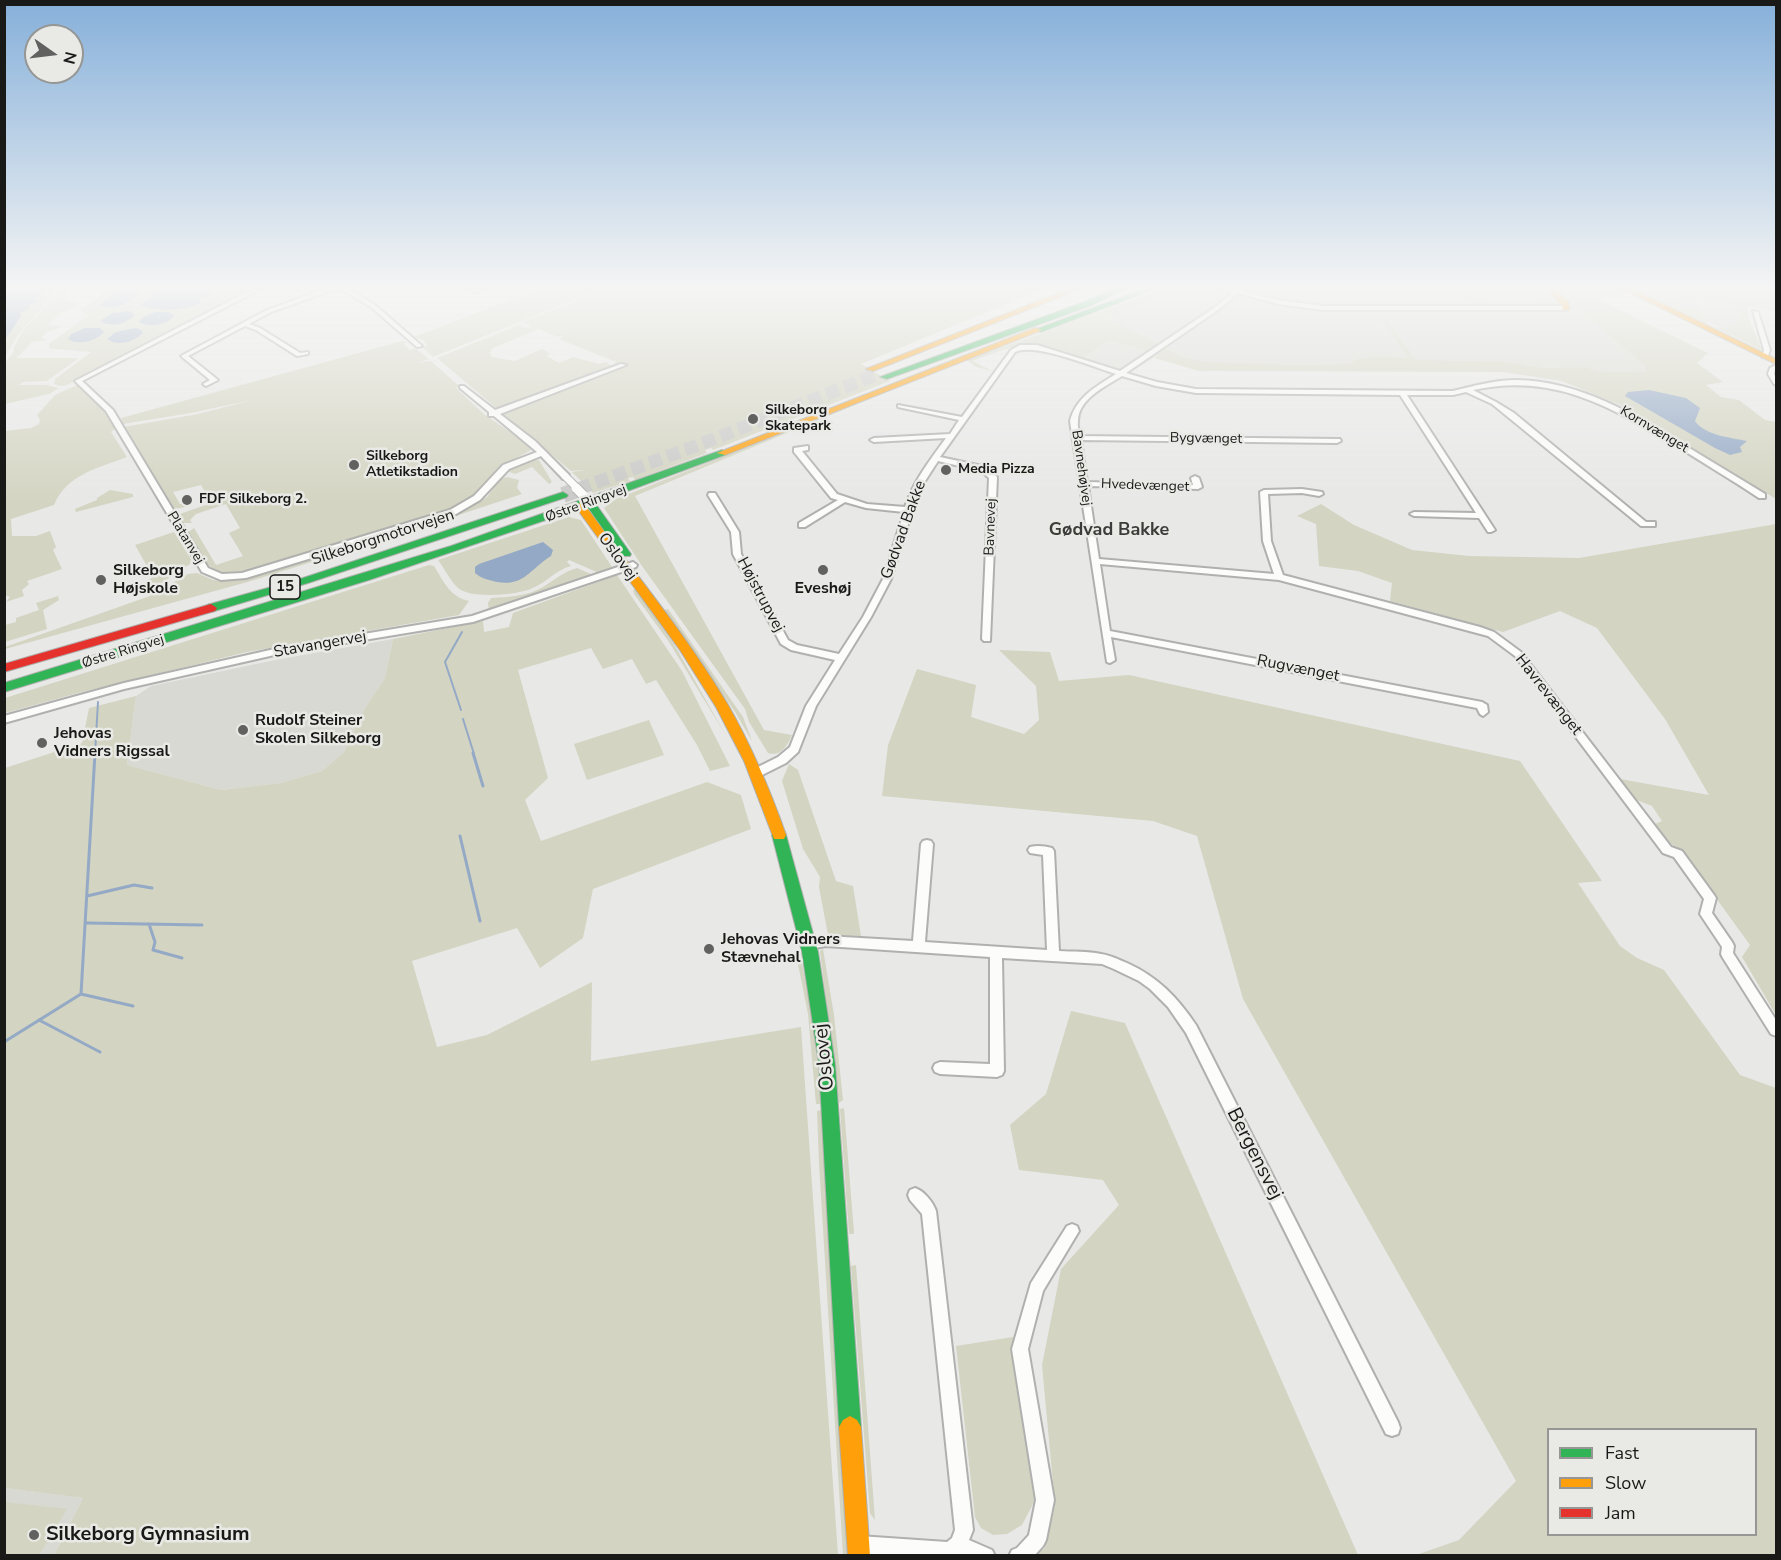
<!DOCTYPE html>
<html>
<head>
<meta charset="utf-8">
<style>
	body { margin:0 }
	#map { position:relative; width:1781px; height:1560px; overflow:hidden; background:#e8e8e7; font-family:"Nunito Sans",sans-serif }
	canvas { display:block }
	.frame { position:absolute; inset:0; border:6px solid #191918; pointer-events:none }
	.legend { position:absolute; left:1547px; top:1428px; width:210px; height:108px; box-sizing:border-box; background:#e9e9e6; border:2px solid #969694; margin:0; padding:8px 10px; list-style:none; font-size:18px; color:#191918 }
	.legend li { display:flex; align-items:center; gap:12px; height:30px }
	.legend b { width:30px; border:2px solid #969694 }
	.north { position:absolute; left:24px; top:24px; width:60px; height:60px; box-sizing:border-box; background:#e9e9e6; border:2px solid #969694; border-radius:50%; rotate:104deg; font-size:16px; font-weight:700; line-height:24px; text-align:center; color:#191918 }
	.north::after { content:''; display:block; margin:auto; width:21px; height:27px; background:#616160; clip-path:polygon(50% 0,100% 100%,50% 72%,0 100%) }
</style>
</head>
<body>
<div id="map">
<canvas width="1781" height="1560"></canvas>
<div class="frame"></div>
<ul class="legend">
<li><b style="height:8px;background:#30b455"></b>Fast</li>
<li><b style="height:8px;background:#ff9f0a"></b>Slow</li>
<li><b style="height:8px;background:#e5322d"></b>Jam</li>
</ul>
<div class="north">N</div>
</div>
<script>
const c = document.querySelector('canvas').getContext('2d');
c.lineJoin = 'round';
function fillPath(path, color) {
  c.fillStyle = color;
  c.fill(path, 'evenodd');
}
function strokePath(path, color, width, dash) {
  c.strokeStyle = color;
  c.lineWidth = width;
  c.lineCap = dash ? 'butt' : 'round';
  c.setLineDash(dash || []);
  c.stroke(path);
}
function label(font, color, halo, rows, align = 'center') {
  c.font = font + ' "Nunito Sans",sans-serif';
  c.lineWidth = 5;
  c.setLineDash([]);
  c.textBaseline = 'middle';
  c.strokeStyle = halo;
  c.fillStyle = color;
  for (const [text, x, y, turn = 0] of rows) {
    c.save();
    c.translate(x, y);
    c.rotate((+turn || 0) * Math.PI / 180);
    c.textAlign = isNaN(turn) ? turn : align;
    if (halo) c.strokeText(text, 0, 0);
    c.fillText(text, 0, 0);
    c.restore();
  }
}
const built = new Path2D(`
	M1168 287H1551L1608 333 1644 365 1646 371 1620 372 1595 371 1587 367 1543 368 1504 362 1206 366 1163 352 1129 373 1082 359 1107 340 1068 323Z
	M1632 287H1747L1742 335 1706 322Z
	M393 639 385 678 365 708 344 752 322 771 281 783 221 790 127 765 136 696 151 686 275 660Z
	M5 1488 83 1498 54 1555 5 1556Z`);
const green = new Path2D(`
	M49 287H60L18 335 5 357V340L21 316 19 313Z
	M63 287H69L64 299 78 303 79 306 61 313 47 325 64 326 47 332 41 338 48 340 32 342 17 358H79L47 381 23 382 19 385H46L59 388 49 394 5 404V363L14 351 13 349 21 333Z
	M111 287H258L79 379C71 383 63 389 54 384L55 379 91 352 54 349 49 348V344L88 315 80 310Z
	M545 287H606L433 357 422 347 427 345 423 340 413 337Z
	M609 287H1048L861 364 890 381 713 450 711 448 705 450 707 453 640 478 635 480 633 477 628 478 630 481 593 493 572 472 586 470 571 471 437 358 519 325 527 328 531 326 523 322ZM539 329 557 337 564 335 559 339 616 362 612 366 606 362 599 364 573 357 559 363 547 356 550 353 542 349 515 361 492 357 490 353 493 348Z
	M1169 287H1186L1155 295 1152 298 1105 317 1157 343 1173 334 1146 353 1144 350 1108 340 1082 359C1028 342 1027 340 973 361L992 371 976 367 967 360Z
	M1457 287H1512L1516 292 1477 291 1491 306H1473Z
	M1568 287H1614L1628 293 1597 299 1708 353 1697 363 1723 382 1706 385 1721 397 1739 400 1765 420 1776 422V499L1620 405 1562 381 1503 372 1199 371 1154 358 1165 348 1182 357 1202 362 1288 365 1351 364C1359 353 1395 358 1408 358L1382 319 1381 313 1416 360 1504 362 1543 368 1587 367 1595 371 1620 372 1646 371 1644 365 1557 291 1572 290Z
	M1630 287H1648L1650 291 1701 297 1698 291 1710 292 1708 287H1776V312L1747 306 1749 319 1762 350 1714 327 1727 328 1729 325H1737L1740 316 1737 304 1695 297 1697 301 1674 299 1673 301C1681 309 1691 310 1701 306L1703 320 1709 321 1706 324Z
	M1536 296 1554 297 1561 304 1556 307 1498 306 1495 303H1539Z
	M402 341 406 342 404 344 410 350 415 348 429 359 417 363 431 361 459 386 456 388 485 415 522 440 531 450 502 466 478 494 456 507 247 573C209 577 205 563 187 533L194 528 216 565 243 556 229 533 240 528 226 504 196 514 190 520 192 523H181L177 515 223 499 221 494 207 496 201 485 173 492 180 504 187 503 190 506 175 509 123 427 198 414 252 400 191 413 123 424 121 418Z
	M77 385 92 397 111 417 117 428 111 432 127 457C99 468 67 474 54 505L11 519 12 536H36L50 531 56 547 53 550 62 569 27 581 29 584 22 590 24 596 6 602 10 597 5 595V431L31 428 39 424 40 420 37 415 55 395Z
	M884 393 635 496 764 730 792 735C787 746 781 757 768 753L749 722 745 709 642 566 604 508 616 499Z
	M529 460H539L552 482 549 484 532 467 515 474 507 471Z
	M507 477 519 480 517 488 522 494 410 531 251 581 5 649V647L150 596 188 574 197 573 213 580 224 581 250 578 449 516 487 497 500 479Z
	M110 490 133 494V497L76 512 75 509 97 500V498Z
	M1321 504 1354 525 1412 550 1469 556 1579 558 1776 524V1015L1742 957 1750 945 1682 851 1668 842 1655 824 1662 821 1652 806 1634 799 1620 779 1709 795 1665 719 1597 628 1560 611 1503 632 1390 601 1392 583 1358 571 1319 566 1316 524 1297 516Z
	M569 517 581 520 612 567 599 573 569 560 567 562 571 566C556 570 548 581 535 587 521 595 469 600 457 587 450 580 444 568 438 560Z
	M174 532 191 559 190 564 154 588H147L145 582 153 577 135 545Z
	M429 565 434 566C444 582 450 597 469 601L459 615 247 652 78 693 5 713V698Z
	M577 568 593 575 489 611 488 603 491 598C509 597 528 596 543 587 556 579 563 572 577 568Z
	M617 575 682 671 730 766 710 771 697 745 656 680 646 684 632 659 603 669 591 648 518 670 548 778 525 800 541 841 707 782 741 795 751 829 593 889 583 938 540 968 517 928 412 961 437 1047 487 1035 592 982 591 1061 801 1027 838 1555H54L83 1498 5 1488V768L82 743 89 708 136 696 127 765 221 790 281 783 322 771 344 752 365 708 385 678 393 639 483 621 484 632 509 627 513 613Z
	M636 589 674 644 725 734 669 642 634 594 633 590Z
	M58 596 59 600 43 610 47 629 5 642V625L16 622V618L39 610 36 603Z
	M668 609 743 717 752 741 735 712 664 610Z
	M999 650 1050 652 1059 681 1129 675 1520 761 1602 881 1578 883 1620 946 1637 958 1664 970 1740 1075 1776 1088V1555H1416L1459 1540 1516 1481 1243 999 1197 836 1153 821 882 796 888 745 917 669 976 685 971 717 1024 734 1039 720 1036 686ZM1548 1430H1756V1534H1548Z
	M649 720 664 755 587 780 574 744Z
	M789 764 798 770 836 881 853 886 861 936 828 935 819 887 820 877 803 849 782 781Z
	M823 949 834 1015 843 1100 839 1103 820 951Z
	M800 953 813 1020 822 1104H816L808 1014 796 954Z
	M1071 1011 1125 1023 1358 1555H1035L1045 1548 1055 1505 1042 1365 1061 1269 1119 1205 1103 1180 1019 1170 1010 1125 1046 1094Z
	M844 1108 854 1233 853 1234H849L840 1109Z
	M822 1110 849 1555H843L819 1163 817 1111Z
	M856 1265 875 1520 870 1513 851 1266Z
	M1013 1337 1035 1500 1022 1525 1007 1534 993 1535 981 1528 975 1517 956 1346Z
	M5 1502 67 1509 39 1555H5Z`);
const water = new Path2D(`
	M5 287H49L37 298V302L28 305 30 308 20 313 21 316 5 340Z
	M121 287H148C134 297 118 314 100 305Z
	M164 289H205L212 291 208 296 200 298V303C186 311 156 312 141 305L145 301 154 298 153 293Z
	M130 311 135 315C127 324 111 328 100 321L112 313Z
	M155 312H169L174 316C166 325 150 328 139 322L142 318Z
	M85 328H100L104 332C96 341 78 346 68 339L71 334Z
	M135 328 141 330 143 333C134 342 117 347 107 339L116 332Z
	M1649 390 1686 398 1700 408 1695 421C1704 435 1732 438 1747 441L1740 447 1742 452 1730 455 1715 448 1625 396 1628 392Z
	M543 542 553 550 551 556C531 568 524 587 497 582 489 580 482 579 475 573V567L479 564Z`);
const streamFar1 = new Path2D(`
	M461 710 445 662 462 632
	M463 719 474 754
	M95 754 98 702`);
const stream = new Path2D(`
	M473 753 483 786
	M460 836 480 921
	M87 896 134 885 152 888
	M87 923 202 925
	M149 924 155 942 153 950 182 958
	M81 994 133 1006
	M39 1020 100 1052
	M4 1042 81 994 95 753`);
const highwayTunnelFar1 = new Path2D(`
	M578 489 696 446 878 374`);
const highwayTunnel = new Path2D(`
	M563 495 582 488`);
const street = new Path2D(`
	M257 287H265L82 381 113 410 208 568 222 574 242 573 450 510 474 496 503 465 537 452 494 416H489V412L460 388V386H464L495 410 621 364 626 365 500 414 535 441 569 475V479H563L541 456 509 469 480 500 456 514 246 578 221 580 202 572 106 411 75 381Z
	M330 287H345L375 305 422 346 417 347 371 307 338 288 271 312 249 324 260 328 300 353 308 352V354L297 356 256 330 245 326 188 356 218 380 206 386 203 384 210 380 181 356 267 310Z
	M466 287 476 289 489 287 476 293Z
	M1218 287 1236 289 1238 287H1245L1241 291 1278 300 1323 306H1566L1569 308 1566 310H1323L1278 304 1238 293 1218 310 1126 373 1157 382 1196 389 1453 391C1474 386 1495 380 1516 380 1580 381 1634 414 1686 446 1712 462 1739 478 1765 494V498H1759C1732 480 1705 464 1678 447 1612 407 1553 372 1473 390L1496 402 1514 413 1646 522H1655V526H1641L1508 417 1492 404 1466 392 1453 395H1407L1495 530 1491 532H1488L1479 518 1414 516 1410 514 1414 512 1476 513 1400 395 1196 393 1156 386 1122 376C1106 386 1078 399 1078 421 1077 426 1079 431 1080 436L1340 439 1341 441 1337 443 1081 440 1087 482 1193 485 1191 478 1195 476 1199 478 1202 487 1198 489 1088 486 1099 559 1274 574 1263 541 1260 492 1264 490 1302 489 1322 492 1323 494 1319 496 1302 493 1268 494 1271 541 1283 575 1480 627 1494 632 1521 652 1671 847 1682 851 1714 895 1716 898 1712 913 1732 942 1734 946 1733 953 1776 1020V1036L1771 1034 1723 958 1721 954 1722 947 1700 914 1704 899 1674 857 1663 853 1515 656 1488 636 1279 580 1100 564 1110 631 1482 702 1487 705 1488 712 1483 716 1480 714 1477 708 1111 637 1115 660 1110 663 1107 662 1070 421C1076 397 1097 386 1116 374 1094 367 1034 342 1015 352L940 457 987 467 997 477 990 641H984L982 639 989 478 981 471 938 461 918 492 891 579 871 617 816 706 798 752 786 763 760 776H752L751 773 752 770 778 757 790 747 806 706 835 660 791 650 781 644 733 554 731 532 708 495 709 493H715L739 532 741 554 788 640 797 645 839 654 863 617 883 579 904 512 866 508 845 502 805 527H799V523L838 500 831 498 794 452V448L808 446V450L802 451 837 494 867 504 905 507C914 480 930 460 946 438L874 442 870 440 874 438 950 434 959 420 898 407V405L962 417 1011 350 1020 345H1037L1120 371 1214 308 1233 292Z
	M1753 311 1758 312 1770 350 1767 358 1762 357 1764 350Z
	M1776 365 1774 374 1776 378V385L1774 384 1768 374 1770 368Z
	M633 562 637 565 636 567 473 622 279 654 124 689 4 723V716L124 683 279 648 472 616Z
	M927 840 931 841 933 844 925 942 1047 950 1043 855 1030 853 1028 850 1030 847C1037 845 1045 846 1052 848L1054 851 1059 951C1073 952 1087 951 1101 954 1110 955 1119 960 1127 963 1158 977 1177 997 1196 1025L1398 1422 1400 1428 1398 1434 1392 1436 1386 1434 1186 1033 1168 1007 1150 989 1139 981 1114 969 1102 964 1002 958 1004 1071 1002 1075 997 1077 940 1074 935 1072 933 1068 935 1064 940 1062 990 1064V957L826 946 809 949 805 948 803 944 805 940 826 936 913 941 921 844 923 841Z
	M915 1188C924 1191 933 1202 936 1211L973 1530 969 1540 992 1550 995 1556H965L960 1554 958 1556 859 1554 853 1551 850 1545 853 1539 859 1536 947 1542 952 1538 955 1530 922 1214 910 1200 908 1195 910 1190Z
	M1072 1224 1077 1226 1079 1231 1043 1291 1028 1349 1054 1500 1046 1540 1043 1546 1034 1556H1009L1012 1550 1017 1548 1029 1535 1036 1500 1012 1349 1031 1283 1067 1226Z`);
const fast = new Path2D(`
	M1119 287H1129L1090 306 887 379 880 377 1084 302Z
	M1149 287H1160L1041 332 1034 330Z
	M722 450 727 453 725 455 595 503 631 554 630 556H622L587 506 369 580 4 692V683L451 546Z
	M563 492 568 495 567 497 308 583 211 612 205 608 207 605 300 579Z
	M779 829 784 831 786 835 818 952 835 1064 861 1427 857 1434 850 1438 843 1434 839 1427 819 1064 802 952 772 835 774 831Z`);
const slow = new Path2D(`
	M1074 287H1085L873 371 866 369Z
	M1543 287H1552L1569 302V310H1563L1562 305Z
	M1618 287H1628L1776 359V364Z
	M1035 328 1042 330 725 455 717 453Z
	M580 503 584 504C632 570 686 634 728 705 752 747 770 790 786 835L784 839H774L744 761 716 707 680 650 575 506Z
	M850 1416 857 1420 861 1427 870 1556H848L839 1427 843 1420Z`);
const jam = new Path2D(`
	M211 604 217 608 215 611 4 672V664Z`);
const streetBridgeFar1 = new Path2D(`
	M566 477 578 489`);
const streetBridge = new Path2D(`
	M576 488 583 495`);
const markers = [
	[753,419,6,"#616160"],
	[354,465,6,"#616160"],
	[946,470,6,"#616160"],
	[187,500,6,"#616160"],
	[823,570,6,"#616160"],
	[101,580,6,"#616160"],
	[243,730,6,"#616160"],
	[42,743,6,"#616160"],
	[709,949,6,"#616160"],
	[34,1535,6,"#616160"]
];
const farPoinames = [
	["Silkeborg",765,411],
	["Skatepark",765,427],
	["Silkeborg",366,457],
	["Atletikstadion",366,473],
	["Media Pizza",958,470],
	["FDF Silkeborg 2.",199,500]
];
const farStreetnames = [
	["Kornvænget",1654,430,31],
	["Bygvænget",1206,439,1],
	["Bavnehøjvej",1081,468,82],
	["Hvedevænget",1145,486,2],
	["Østre Ringvej",586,504,-20],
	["Bavnevej",991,527,-88],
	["Platanvej",185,538,59],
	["Østre Ringvej",123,652,-17]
];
const shields = [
	[285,587,30]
];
const shieldNames = [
	["15",285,587]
];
const streetNames = [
	["Gødvad Bakke",904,530,-70],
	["Silkeborgmotorvejen",383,538,-18],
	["Oslovej",617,557,54],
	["Højstrupvej",760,595,62],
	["Stavangervej",320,645,-10],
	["Rugvænget",1298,669,11],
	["Havrevænget",1548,695,52]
];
const poiNames = [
	["Silkeborg",113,571],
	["Højskole",113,589],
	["Eveshøj",823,589,"center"],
	["Rudolf Steiner",255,721],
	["Skolen Silkeborg",255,739],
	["Jehovas",54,734],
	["Vidners Rigssal",54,752],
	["Jehovas Vidners",721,940],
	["Stævnehal",721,958]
];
const farDistrictnames = [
	["Gødvad Bakke",1109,531]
];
const nearStreetnames = [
	["Oslovej",825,1057,-96],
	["Bergensvej",1254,1154,63]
];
const nearPoinames = [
	["Silkeborg Gymnasium",46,1535]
];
fillPath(built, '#d9d9d3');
fillPath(green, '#d3d4c1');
fillPath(water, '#94a9c5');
strokePath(streamFar1, '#94a9c5', 2);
strokePath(stream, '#94a9c5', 3);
strokePath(highwayTunnelFar1, '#c9c9c8', 13, [13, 6]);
strokePath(highwayTunnel, '#c9c9c8', 16, [16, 8]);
strokePath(street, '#b0b0af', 4);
strokePath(fast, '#b0b0af', 2);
strokePath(slow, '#b0b0af', 2);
strokePath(jam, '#b0b0af', 2);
fillPath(street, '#fcfcfb');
fillPath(fast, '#30b455');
fillPath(slow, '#ff9f0a');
fillPath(jam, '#e5322d');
strokePath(streetBridgeFar1, '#b0b0af', 9, []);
strokePath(streetBridge, '#b0b0af', 11, []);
strokePath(streetBridgeFar1, '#fcfcfb', 7);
strokePath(streetBridge, '#fcfcfb', 9);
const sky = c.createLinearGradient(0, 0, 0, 505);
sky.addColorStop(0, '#86b0da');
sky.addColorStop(0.57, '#f5f5f4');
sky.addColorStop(1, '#f5f5f400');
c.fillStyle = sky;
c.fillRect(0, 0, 1781, 505);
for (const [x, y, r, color] of markers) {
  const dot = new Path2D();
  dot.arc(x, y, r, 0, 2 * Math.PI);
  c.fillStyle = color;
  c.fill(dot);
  strokePath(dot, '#e9e9e6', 2);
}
label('bold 14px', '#191918', '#e9e9e6', farPoinames, 'left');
label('14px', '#191918', '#e9e9e6', farStreetnames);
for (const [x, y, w] of shields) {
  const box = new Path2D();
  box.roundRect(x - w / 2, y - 12, w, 24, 4.5);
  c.fillStyle = '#e9e9e6';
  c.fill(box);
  strokePath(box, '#191918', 1.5);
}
label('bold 15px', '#191918', null, shieldNames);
label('16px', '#191918', '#e9e9e6', streetNames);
label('bold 16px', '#191918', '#e9e9e6', poiNames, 'left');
label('bold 18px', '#3c3c3a', '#e9e9e6', farDistrictnames);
label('20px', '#191918', '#e9e9e6', nearStreetnames);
label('bold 20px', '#191918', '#e9e9e6', nearPoinames, 'left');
</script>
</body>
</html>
